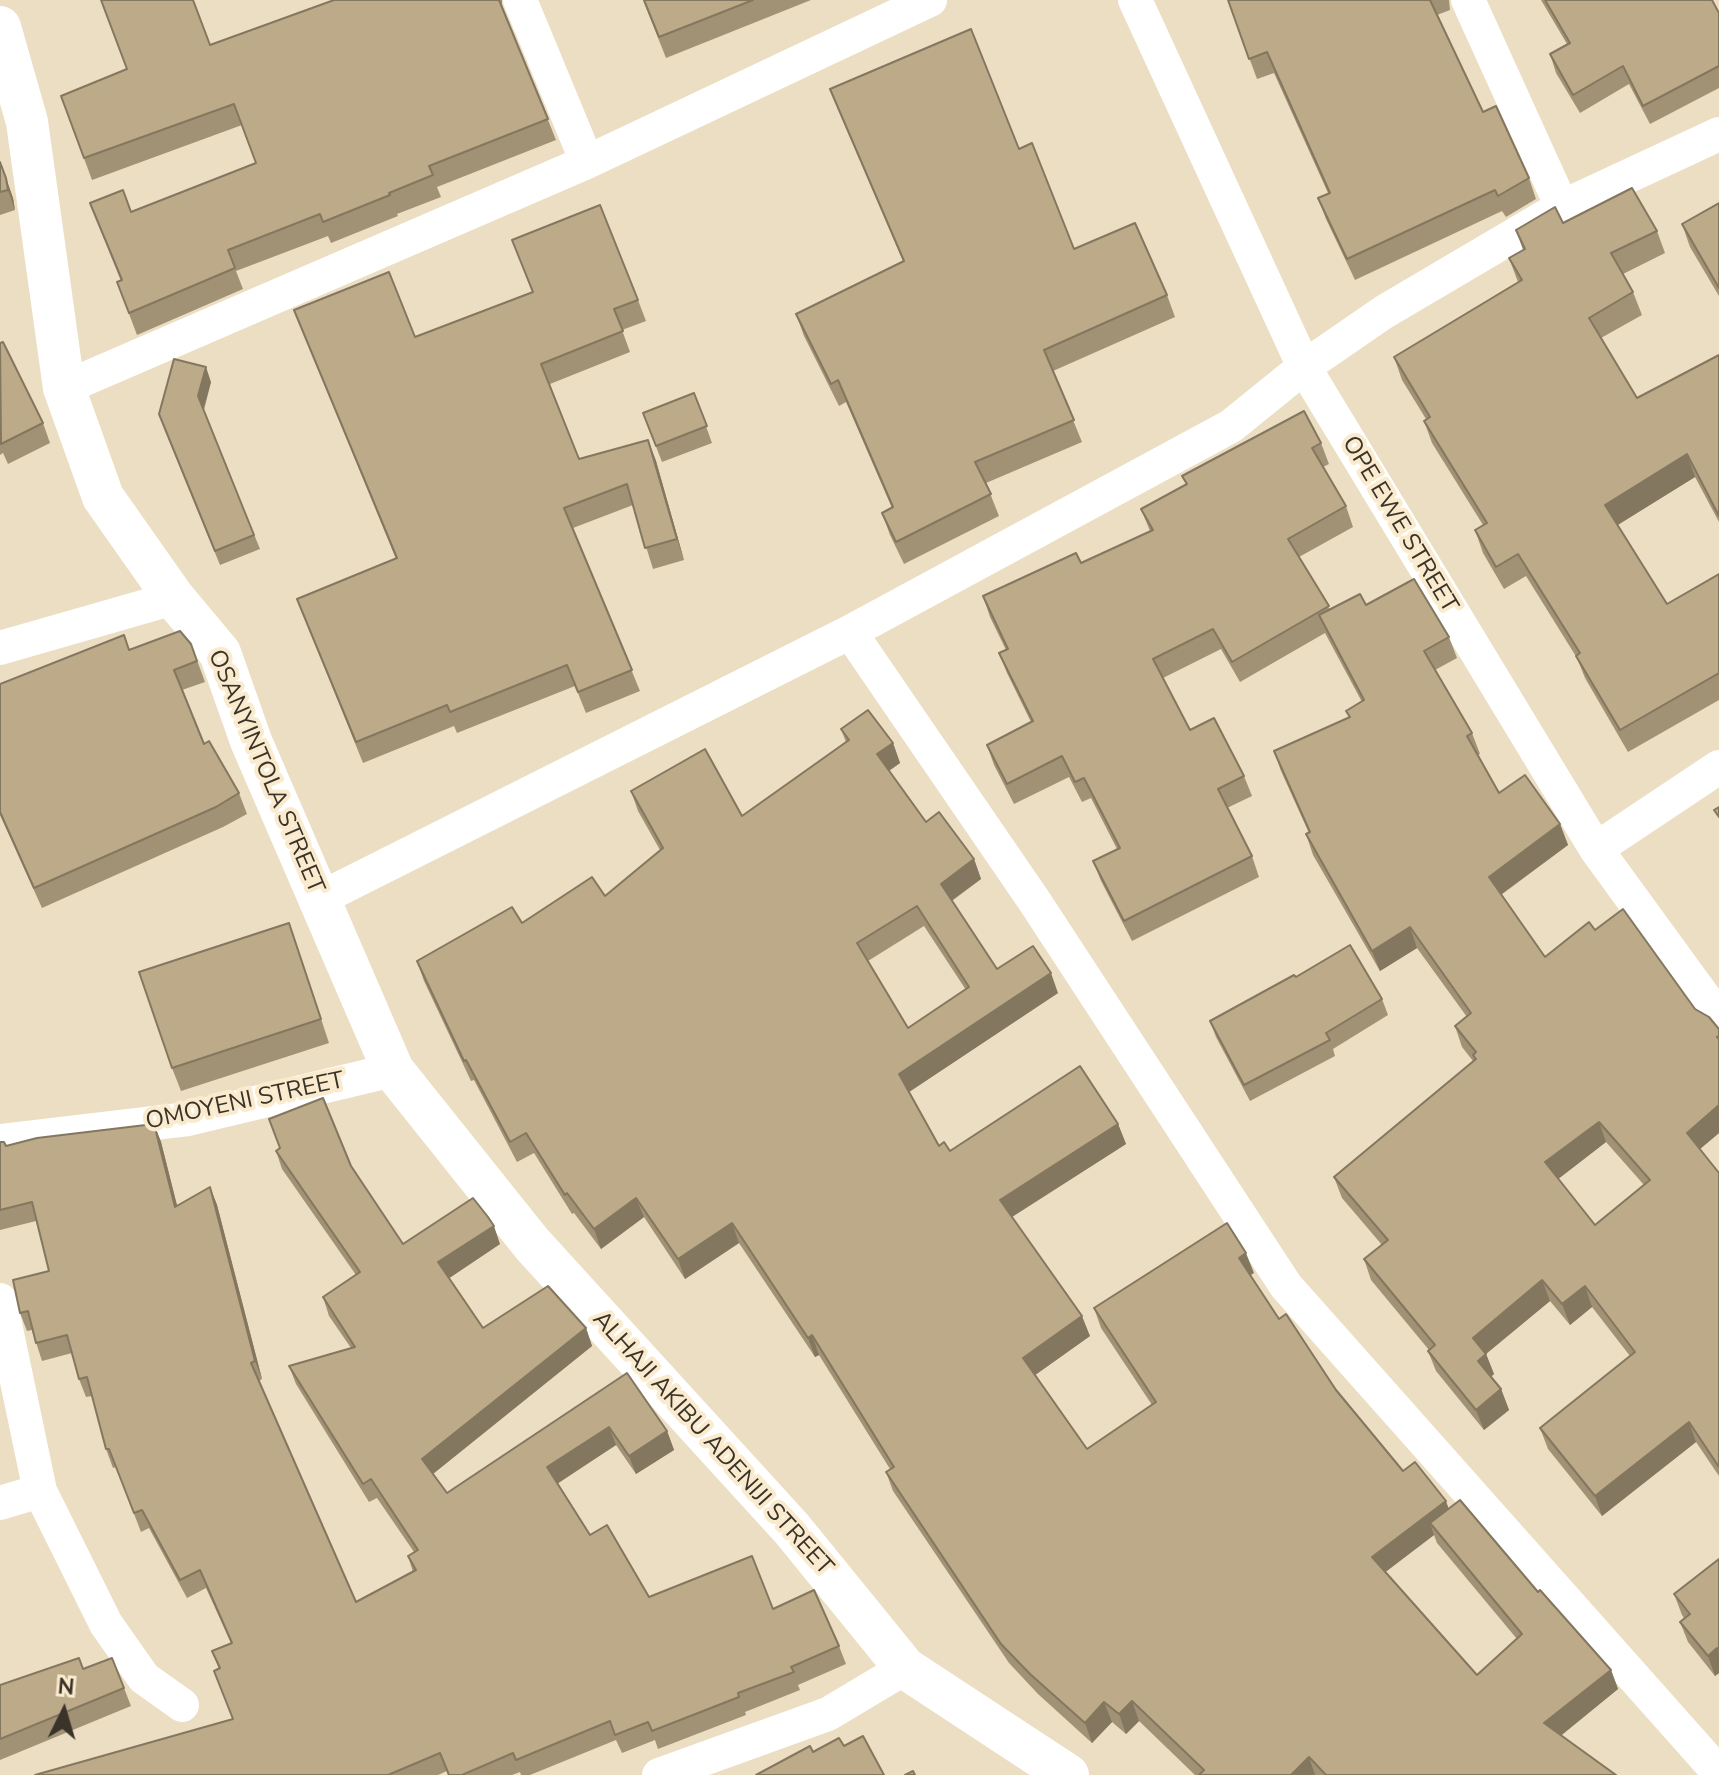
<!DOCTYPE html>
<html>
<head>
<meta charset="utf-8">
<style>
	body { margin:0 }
	#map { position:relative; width:1719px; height:1775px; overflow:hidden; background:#ecdec2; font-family:"Nunito Sans",sans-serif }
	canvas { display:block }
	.north { position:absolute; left:24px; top:1671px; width:80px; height:80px; -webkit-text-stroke:6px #faebcf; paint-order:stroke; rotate:5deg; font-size:22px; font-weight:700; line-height:32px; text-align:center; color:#393329 }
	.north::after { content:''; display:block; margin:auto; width:28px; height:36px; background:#393329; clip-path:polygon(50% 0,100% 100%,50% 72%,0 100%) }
</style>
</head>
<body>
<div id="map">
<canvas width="1719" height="1775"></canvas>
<div class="north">N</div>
</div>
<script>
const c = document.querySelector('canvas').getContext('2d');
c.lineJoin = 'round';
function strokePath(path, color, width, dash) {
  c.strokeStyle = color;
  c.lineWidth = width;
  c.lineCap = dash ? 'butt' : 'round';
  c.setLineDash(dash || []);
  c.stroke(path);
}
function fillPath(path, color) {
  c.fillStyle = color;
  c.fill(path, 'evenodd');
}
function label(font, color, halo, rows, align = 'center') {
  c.font = font + ' "Nunito Sans",sans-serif';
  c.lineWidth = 8;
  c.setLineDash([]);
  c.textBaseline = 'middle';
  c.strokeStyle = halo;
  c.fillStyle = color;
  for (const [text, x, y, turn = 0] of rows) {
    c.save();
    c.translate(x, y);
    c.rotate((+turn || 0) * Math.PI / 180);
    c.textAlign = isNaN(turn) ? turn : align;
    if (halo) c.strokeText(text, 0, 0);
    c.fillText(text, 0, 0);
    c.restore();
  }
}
const minor = new Path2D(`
	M520 0 587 162
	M1135 0 1304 367 1596 849 1719 1018
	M1468 0 1562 207
	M64 388 587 162 930 0
	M850 632 1035 902 1286 1286 1719 1773
	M0 648 174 598
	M1596 849 1719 767
	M319 899 850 632 1231 426 1304 367 1384 312 1562 207 1719 134
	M0 1141 188 1119 393 1070
	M0 1300 40 1491 106 1624 144 1678 182 1705
	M0 1503 40 1491
	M659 1775 828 1714 905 1668`);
const tertiary = new Path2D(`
	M0 27 27 122 64 388 103 497 174 598 220 653 251 741 393 1070 532 1244 792 1529 905 1668 1068 1775`);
const wall = new Path2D(`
	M331 0H502V5L556 140 437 187 441 197 397 214 398 216 331 243 328 236 236 271 243 289 137 335 117 282 121 281 90 203 131 212 256 163 242 125 92 180 61 96 210 45 332 1Z
	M643 0H811L666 58Z
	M1228 0H1449L1450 10 1437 15 1483 112 1529 178 1536 199 1506 217 1502 211 1355 280 1326 219 1318 198 1328 193 1274 73 1257 79Z
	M1541 0H1712L1719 13V88L1650 124 1629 84 1580 113 1556 73 1550 54 1567 44Z
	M830 89 1019 149 1074 249 1167 295 1175 317 1053 371 1082 442 986 483 999 516 904 564 890 535 882 513 892 508 846 402 839 406 804 336 796 314 903 261 839 111Z
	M0 162 13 198 15 210 0 215Z
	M1719 203V296L1690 247 1682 224Z
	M1563 223 1657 231 1665 253 1623 274 1633 292 1642 315 1601 338 1637 398 1719 355V522L1695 477 1617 525 1667 604 1719 574V700L1628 752 1585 678 1577 658 1526 576 1504 589 1483 553 1475 530 1483 525 1432 443 1424 421 1426 419 1402 380 1394 357 1518 282 1509 258 1523 250 1516 230Z
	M512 240 638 300 646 321 622 330 630 352 550 384 579 459 648 440 656 461 684 560 653 569 633 505 573 528 640 691 586 713 575 686 457 733 454 726 363 763 297 599 396 559 294 310 415 337 532 292Z
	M0 343 43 423 50 443 8 464 3 453 0 455Z
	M211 382 204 410 260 549 220 565 164 428Z
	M694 393 712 443 662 462 643 413Z
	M1321 443 1329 464 1323 467 1346 506 1353 527 1299 557 1330 610 1366 605 1449 637 1457 658 1435 670 1472 733 1480 754 1477 755 1499 793 1560 824 1568 845 1501 895 1545 957 1719 1133 1700 1149 1719 1173V1476L1696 1442 1602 1516 1548 1449 1540 1428 1630 1356 1592 1307 1570 1325 1550 1301 1486 1354 1494 1374 1491 1377 1501 1389 1509 1410 1484 1430 1436 1371 1428 1351 1429 1350 1371 1280 1364 1259 1382 1245 1342 1198 1334 1177 1473 1061 1462 1047 1455 1026 1467 1017 1417 948 1380 971 1313 855 1306 834 1309 833 1281 771 1274 751 1349 717 1346 711 1362 702 1325 633 1240 682 1221 649 1163 678 1190 730 1244 776 1252 796 1227 808 1252 856 1259 877 1132 941 1101 881 1093 861 1117 849 1091 798 1082 802 1069 777 1014 804 994 765 987 745 1031 722 1007 673 999 653 1006 650 990 617 983 596 1081 563 1150 531 1141 509 1186 484 1182 476ZM1606 1142 1644 1185 1595 1225 1558 1179Z
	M191 644 205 682 182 690 204 744 239 793 247 814 223 827 42 908 0 815V684L129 650Z
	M841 729 893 743 900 763 889 771 926 822 974 859 981 879 952 901 997 969 1058 993 909 1092 939 1146 950 1151 1118 1124 1126 1144 1012 1217 1090 1336 1035 1375 1087 1449 1152 1405 1101 1328 1094 1308 1254 1273 1250 1275 1279 1319 1403 1471 1448 1508 1538 1592 1611 1670 1618 1689 1561 1735 1616 1775H1195L1139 1721 1126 1734 1112 1722 1092 1743 1038 1694 1009 1663 893 1491 886 1472 890 1469 819 1355 815 1357 739 1243 685 1279 644 1217 601 1249 574 1213 572 1214 534 1153 517 1162 474 1080 471 1081 424 981 417 961 522 923 605 896 660 850 638 811 631 791 742 816 846 742ZM924 926 966 990 908 1028 868 961ZM1434 1535 1437 1543 1517 1639 1477 1675 1385 1572Z
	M297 946 329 1043 181 1091 172 1068Z
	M1296 977 1382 999 1388 1015 1333 1049 1335 1056 1250 1101 1216 1037 1210 1021Z
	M154 1124 161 1142 177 1206 210 1187 217 1205 262 1379 259 1381 356 1602 413 1572 408 1556 414 1552 377 1498 369 1502 296 1384 289 1366 351 1348 329 1316 323 1297 356 1275 282 1169 276 1151 351 1166 403 1244H500L449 1278 483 1328H586L592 1346 433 1474 447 1493 627 1373 667 1431 674 1450 636 1474 616 1445 557 1483 590 1535 649 1597 773 1609 839 1646 846 1664 798 1685 800 1690 745 1712 746 1715 658 1749 655 1740 622 1753 616 1740 530 1775H521L520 1772 512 1775H448L447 1771 438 1775H35L233 1720 219 1669 212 1651 231 1643 206 1588 187 1598 149 1528 141 1532 116 1467 113 1468 106 1449 92 1396 86 1397 79 1379 72 1353 42 1361 32 1330 27 1331 20 1313 49 1271 36 1221 0 1230V1142L6 1146Z
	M1719 1559V1673L1715 1676 1688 1642 1680 1622 1684 1618 1682 1615 1674 1594Z
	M83 1669 124 1688 131 1706 0 1760V1685Z`);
const shadedWall = new Path2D(`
	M6 178 13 198 15 210 8 190Z
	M206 367 211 382 203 411 198 396Z
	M648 440 656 461 684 560 677 539Z
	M1687 454 1695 477 1613 528 1605 505Z
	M893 743 900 763 884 774 877 754Z
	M1560 824 1568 845 1496 898 1489 877Z
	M974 859 981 879 948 903 941 884Z
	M1410 927 1417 948 1380 971 1372 951Z
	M1051 973 1058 993 906 1094 899 1074Z
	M1719 1105V1133L1694 1154 1687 1133Z
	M1599 1122 1606 1142 1553 1183 1545 1162Z
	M154 1124 161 1142 182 1225 175 1207Z
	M1118 1124 1126 1144 1007 1220 1000 1200Z
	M210 1187 217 1205 262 1379 255 1361Z
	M636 1198 644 1217 601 1249 594 1229Z
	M732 1223 739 1243 685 1279 678 1259Z
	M494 1226 500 1244 445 1281 438 1262Z
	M1246 1253 1254 1273 1246 1278 1239 1258Z
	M1542 1280 1550 1301 1481 1358 1473 1338Z
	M1585 1286 1592 1307 1570 1325 1562 1304Z
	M1082 1316 1090 1336 1031 1378 1023 1358Z
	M586 1328 592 1346 429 1477 422 1459Z
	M812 1335 819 1355 815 1357 808 1338Z
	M1486 1354 1494 1374 1485 1381 1478 1361Z
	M1501 1389 1509 1410 1484 1430 1476 1410Z
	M1689 1422 1696 1442 1602 1516 1595 1496Z
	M609 1427 616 1445 554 1486 547 1467Z
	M667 1431 674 1450 636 1474 629 1456Z
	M1446 1501 1453 1521 1430 1523 1434 1535 1379 1577 1372 1557Z
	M1717 1648 1719 1653V1673L1715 1676 1708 1656Z
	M1611 1670 1618 1689 1552 1743 1544 1723Z
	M1132 1701 1139 1721 1126 1734 1119 1714Z
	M1104 1702 1112 1722 1092 1743 1085 1723Z
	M1309 1757 1315 1775H1291Z`);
const building = new Path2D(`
	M101 0H193L210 45 334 0H499L548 119 429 166 433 175 389 193 390 195 323 222 320 214 228 250 235 268 129 313 117 282 122 280 90 203 123 190 131 212 256 163 234 104 84 158 61 96 127 69Z
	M644 0H753L659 37Z
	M1228 0H1430L1483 112 1496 106 1529 178 1498 196 1495 190 1347 259 1318 198 1330 193 1267 52 1249 59Z
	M1545 0H1712L1719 13V66L1643 106 1623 66 1573 95 1550 54 1570 43Z
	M971 29 1019 149 1032 143 1074 249 1135 223 1167 295 1044 350 1074 420 975 462 991 494 896 542 882 513 893 507 838 380 831 384 796 314 904 261 830 89Z
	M0 162 6 178 8 190 0 192Z
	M1632 188 1657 231 1611 253 1633 292 1589 318 1637 398 1719 355V516L1687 454 1605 505 1667 604 1719 574V673L1620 730 1576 656 1580 653 1518 554 1496 567 1475 530 1487 523 1424 421 1430 417 1394 357 1522 280 1509 258 1525 249 1516 230 1555 207 1563 223Z
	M1719 203V288L1682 224Z
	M600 205 638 300 614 309 623 331 541 364 579 459 648 440 677 539 645 548 627 484 564 508 632 670 578 692 567 665 450 712 447 705 356 742 297 599 397 558 294 310 389 272 415 337 533 292 512 240Z
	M3 342 43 423 1 444 0 343Z
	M174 359 206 367 198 396 254 535 215 551 159 414Z
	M694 393 707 426 656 446 643 413Z
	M1304 411 1321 443 1312 448 1346 506 1288 539 1329 606 1232 662 1213 629 1153 659 1190 730 1214 718 1244 776 1218 789 1252 856 1124 921 1093 861 1120 848 1084 778 1075 782 1062 756 1007 784 987 745 1033 721 999 653 1008 649 983 596 1076 553 1081 563 1153 530 1141 509 1187 484 1182 476Z
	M1414 579 1449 637 1424 651 1472 733 1467 736 1499 793 1525 775 1560 824 1489 877 1545 957 1589 922 1595 930 1623 909 1695 1009 1709 1017 1719 1029V1036L1717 1037 1719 1039V1105L1687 1133 1719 1173V1467L1689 1422 1595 1496 1540 1428 1635 1352 1585 1286 1562 1304 1542 1280 1473 1338 1486 1354 1478 1361 1501 1389 1476 1410 1428 1351 1435 1345 1364 1259 1388 1240 1334 1177 1476 1059 1473 1055 1476 1052 1455 1026 1471 1013 1410 927 1372 951 1306 834 1310 832 1274 751 1350 717 1346 711 1364 700 1319 615 1360 594 1366 605ZM1599 1122 1650 1180 1595 1225 1545 1162Z
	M180 631 191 644 197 661 174 670 204 744 209 741 239 793 216 807 34 888 0 812V684L124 635 129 650Z
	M868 710 893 743 877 754 926 822 939 812 974 859 941 884 997 969 1033 946 1051 973 899 1074 939 1146 944 1142 950 1151 1080 1066 1118 1124 1000 1200 1082 1316 1023 1358 1087 1449 1156 1402 1094 1308 1227 1223 1246 1253 1239 1258 1279 1319 1286 1314 1336 1390 1403 1471 1415 1462 1446 1501 1372 1557 1477 1675 1522 1634 1430 1523 1460 1500 1538 1592 1540 1590 1611 1670 1544 1723 1616 1775H1326L1309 1757 1291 1775H1199L1204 1770 1132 1701 1119 1714 1104 1702 1085 1723 1030 1674 1001 1644 886 1472 894 1467 812 1335 808 1338 732 1223 678 1259 636 1198 594 1229 567 1193 565 1195 526 1133 510 1142 466 1060 464 1061 417 961 512 907 522 923 592 877 605 896 663 848 631 791 705 749 742 816 849 740 841 729ZM917 906 969 987 908 1028 857 943Z
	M1719 807V817L1714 810Z
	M289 923 321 1019 172 1068 139 972Z
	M1350 945 1382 999 1326 1033 1330 1040 1244 1085 1210 1021 1294 975 1296 977Z
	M323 1098 351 1166 403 1244 473 1198 488 1217 494 1226 438 1262 483 1328 548 1286 586 1328 422 1459 447 1493 627 1373 667 1431 629 1456 609 1427 547 1467 590 1535 607 1525 649 1597 752 1556 773 1609 814 1590 839 1646 791 1667 794 1672 738 1693 739 1697 652 1731 648 1722 615 1735 610 1721 516 1760 513 1753 462 1775H449L440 1753 388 1775H35L233 1719 214 1671 220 1668 212 1651 232 1643 200 1570 180 1580 142 1510 134 1513 109 1449H106L87 1377 79 1379 67 1335 36 1343 28 1311 20 1313 13 1280 49 1271 32 1202 0 1210V1142H4L6 1146 37 1138 154 1124 175 1207 210 1187 255 1361 251 1363 356 1602 416 1570 408 1556 418 1550 371 1479 363 1484 289 1366 355 1347 323 1297 360 1272 276 1151 280 1148 269 1119Z
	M1719 1559V1650L1717 1648 1708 1656 1680 1622 1690 1614 1674 1594Z
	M79 1658 83 1669 112 1658 124 1688 0 1739V1685Z
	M863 1736 884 1775H756L810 1746 813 1752 839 1738 844 1746Z
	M913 1771 915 1775H905Z`);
const streetNames = [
	["OPE EWE STREET",1399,525,59],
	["OSANYINTOLA STREET",265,772,67],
	["OMOYENI STREET",245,1102,-12],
	["ALHAJI AKIBU ADENIJI STREET",712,1444,48]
];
strokePath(minor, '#fff', 34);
strokePath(tertiary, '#fff', 42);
fillPath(wall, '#a29275');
fillPath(shadedWall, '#84775f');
fillPath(building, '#bcaa88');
strokePath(building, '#84775f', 2);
label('24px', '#393329', '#faebcf', streetNames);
</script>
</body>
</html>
